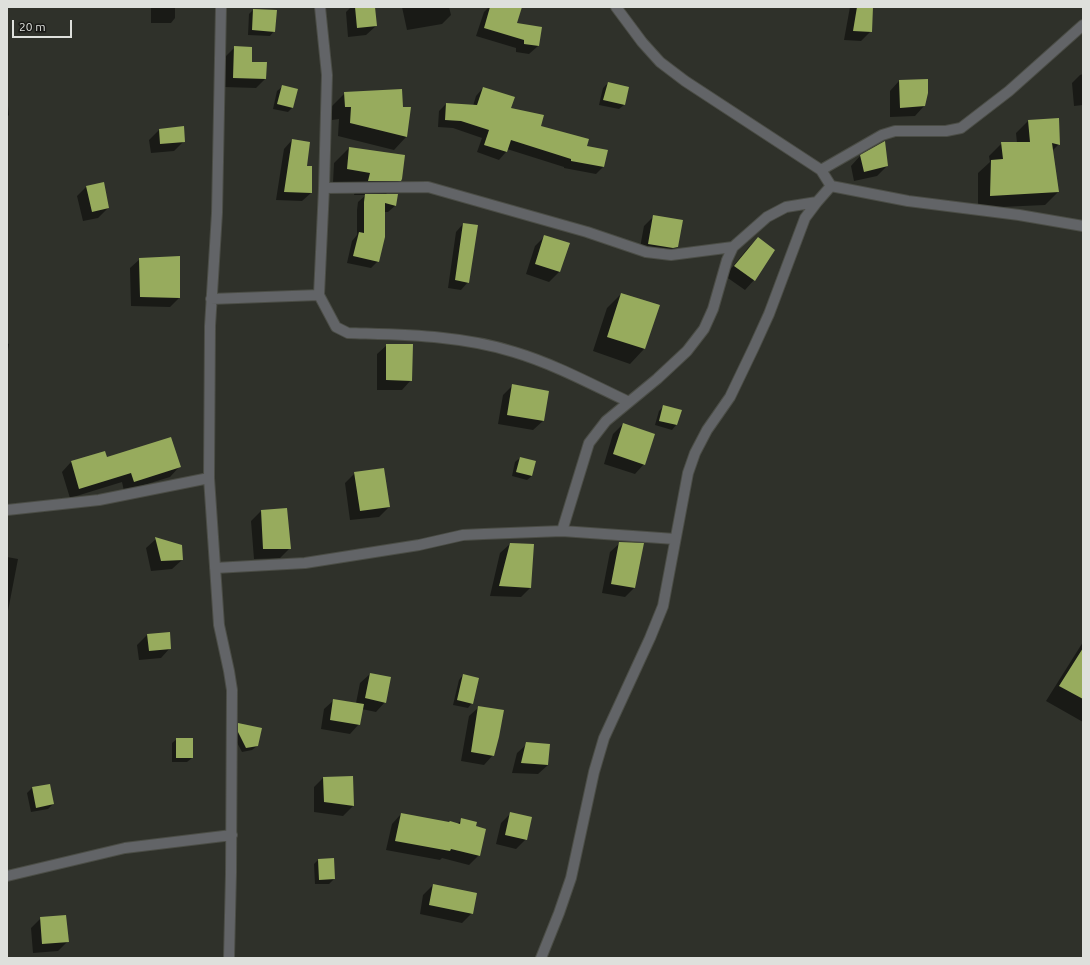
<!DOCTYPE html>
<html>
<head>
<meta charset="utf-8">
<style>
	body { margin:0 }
	#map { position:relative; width:1090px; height:965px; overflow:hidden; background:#2f312a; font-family:Ubuntu,sans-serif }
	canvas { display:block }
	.frame { position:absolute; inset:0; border:8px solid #dee0dc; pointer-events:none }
	.scale { position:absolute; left:12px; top:20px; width:60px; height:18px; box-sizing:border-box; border:2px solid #dee0dc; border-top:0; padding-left:5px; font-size:12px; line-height:14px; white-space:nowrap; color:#dee0dc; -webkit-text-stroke:3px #181815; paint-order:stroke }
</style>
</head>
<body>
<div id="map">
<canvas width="1090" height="965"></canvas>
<div class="frame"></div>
<div class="scale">20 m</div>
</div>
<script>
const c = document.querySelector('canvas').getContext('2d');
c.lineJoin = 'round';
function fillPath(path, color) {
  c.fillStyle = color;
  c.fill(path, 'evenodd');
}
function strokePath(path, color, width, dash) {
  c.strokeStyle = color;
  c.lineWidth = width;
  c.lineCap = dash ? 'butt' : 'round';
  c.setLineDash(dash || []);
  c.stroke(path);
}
const shadow = new Path2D(`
	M151 7H175V18L171 23H151Z
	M351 7H374L376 26 366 35 348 37 346 12Z
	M402 7H449L451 15 442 24 407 30Z
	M489 7H510L515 24 540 27 538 46 529 54 516 52V48L476 36 484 12Z
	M850 7H872L871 31 861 41 844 40Z
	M253 10 274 31 270 36 248 35 249 14Z
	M235 47 265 79 256 88 224 87 225 57Z
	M1083 74V105L1074 106 1072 83 1080 75Z
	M899 81 924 106 915 116 890 117V91Z
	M608 83 624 105 619 109 599 105 603 88Z
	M282 87 297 90 292 108 288 112 273 109 277 91Z
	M483 88 510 109 540 126 586 146 604 166 596 174 564 168V167L507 149 506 152 499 160 477 152 482 138 453 128 438 127 439 111 446 104 473 106 476 96Z
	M345 93 406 137 394 150 338 136 339 119 332 120V106Z
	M7 97 9 115 7 117Z
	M1028 121 1059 144 1052 151 1058 192 1045 205 978 208V173L990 162 989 156 1002 143H1017L1016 133Z
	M183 127 184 141 174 151 151 153 149 140 159 130Z
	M292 140 311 193 302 201 276 200 284 149Z
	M349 148 400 180 385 195 396 205 388 212H384L378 261 371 268 347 263 352 241 357 235V210L358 202 366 195H354L356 187 333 183 334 163Z
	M860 156 887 166 877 176 854 181 851 166Z
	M87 186 108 208 98 218 83 221 77 196Z
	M654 216 678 247 668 257 639 253 644 226Z
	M463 224 468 282 461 290 448 288 456 232Z
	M545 236 568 244 559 272 549 282 526 274 535 246Z
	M758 238 754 280 745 290 725 276 748 248Z
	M140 259 179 298 170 307 131 306 130 268Z
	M621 294 658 306 644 349 630 364 593 351 607 308Z
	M7 343 9 344 7 357Z
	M387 345 411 380 402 390H377V354Z
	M513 385 543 421 533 430 498 424 503 395Z
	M664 406 680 411 676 425 672 430 655 425 659 411Z
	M623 424 644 464 635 474 604 464 613 434Z
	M104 452 106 459 179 467 170 477 124 491 122 482 70 498 62 472 71 462Z
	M520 458 532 476 527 480 512 476 515 462Z
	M355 473 389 507 379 517 350 520 345 483Z
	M286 509 290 548 280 558 254 559 251 521 261 511Z
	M156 539 182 560 172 569 151 571 146 548Z
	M620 543 634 588 625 597 602 593 610 552Z
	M510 544 530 588 521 597 490 596 500 553Z
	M7 557 18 559 7 616Z
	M169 633 170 648 161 658 139 660 137 645 147 635Z
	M1083 642V722L1046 701Z
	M370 674 385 702 376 712 362 709 359 724 350 734 321 729 324 709 334 700 356 703 360 683Z
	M463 675 472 703 468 708 453 705 459 680Z
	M479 707 493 755 484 765 461 761 469 716Z
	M239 724 257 746 252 750 242 752 234 737V728Z
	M177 739 192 758 187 762H172V743Z
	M527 744 548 765 538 774 512 773 517 753Z
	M352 777 353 806 343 816 314 812V787L323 778Z
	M49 785 53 804 48 809 31 812 27 793 32 788Z
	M511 813 526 839 516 849 496 844 501 823Z
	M401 814 457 824 462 820 479 855 469 865 442 858 440 860 386 850 392 824Z
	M318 860 334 879 329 884H315L314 864Z
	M433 885 472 913 462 923 420 914 423 895Z
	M41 918 68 941 58 951 33 953 31 928Z`);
const building = new Path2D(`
	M355 7H375L377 26 357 28Z
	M490 7H522L517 23 542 27 539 46 524 44V40L484 28Z
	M857 7H873L872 32 853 31Z
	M253 9 277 10 275 32 252 30Z
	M234 46 252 47V62H267L266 79 233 78Z
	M928 79V93L925 106 900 108 899 80Z
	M608 82 629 87 625 105 603 100Z
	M282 85 298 89 293 108 277 104Z
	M483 87 515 97 511 108 544 115 541 126 589 139 587 146 608 150 604 167 571 161V159L511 140 507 152 484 145 489 130 461 121 445 120 446 103 477 105Z
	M402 89 403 107H411L407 137 350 123 351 107H345L344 92Z
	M1059 118 1060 145 1052 143 1059 192 990 196 991 160 1003 159 1001 142H1030L1028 120Z
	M184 126 185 142 160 144 159 129Z
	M292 139 310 142 307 166H312V193L284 192Z
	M885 141 888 166 864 172 860 155Z
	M349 147 405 155 402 179 401 181H368L370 173 347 169Z
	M104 182 109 208 92 212 86 186Z
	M365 194H398L396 206 385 203V237L379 262 353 256 359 232 364 233V202Z
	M653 215 683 220 678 247 673 248 648 244Z
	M463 223 478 225 469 283 455 280Z
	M544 235 570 243 560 272 535 264Z
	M758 237 775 250 755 281 734 266Z
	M180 256V298L140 297 139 258Z
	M621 293 660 305 645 349 607 337Z
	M386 344H413L412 381 386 380Z
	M512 384 549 391 544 421 507 415Z
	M663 405 682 410 677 425 659 421Z
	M623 423 655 434 645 465 613 454Z
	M171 437 181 467 134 482 131 473 79 489 71 461 105 451 107 457Z
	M520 457 536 461 532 476 516 472Z
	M384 468 390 507 360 511 354 472Z
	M287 508 291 549H263L261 510Z
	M155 537 182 545 183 560 161 561Z
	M619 542 644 543 635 588 611 584Z
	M510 543 534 544 531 588 499 586Z
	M170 632 171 649 149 651 147 634Z
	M1083 648V699L1059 686Z
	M370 673 391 677 386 703 365 698Z
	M463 674 479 678 473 704 457 700Z
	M333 699 364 704 360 725 330 720Z
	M478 706 504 710 499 737 494 756 471 752Z
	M238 723 262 728 258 746 246 748 238 732Z
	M176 738H193V758H176Z
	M526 742 550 744 548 765 521 763Z
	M353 776 354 806 324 802 323 777Z
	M50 784 54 804 36 808 32 787Z
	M510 812 532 817 527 840 505 835Z
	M401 813 449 822 450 821 460 824 461 818 477 822 476 826 486 829 480 856 451 849 450 851 395 841Z
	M334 858 335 879 319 880 318 859Z
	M433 884 477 893 473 914 429 905Z
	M66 915 69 942 42 944 40 917Z`);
const street = new Path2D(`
	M221 7 217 213 210 326 209 478 219 625 229 671 232 690 231 873 229 958
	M320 7 327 75 324 188 319 295 336 327 348 333C403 335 461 335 514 352 554 364 591 384 629 402
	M616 7 642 42 660 62 685 81 821 170 831 186 908 201 1019 215 1083 226
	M821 170 882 135 895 131H946L961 128 1009 91 1083 25
	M324 188 428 187 587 232 646 252 671 255 733 247
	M211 299 319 295
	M7 510 99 500 209 478
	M562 531 589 443 606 421 657 379 687 351 704 329 713 309 727 260 733 247 767 217 786 207 817 202
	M215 568 305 563 419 545 463 535 484 534 562 531 675 539
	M7 876 125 848 232 835
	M541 958 559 913 571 878 594 772 604 738 650 638 663 606 688 473 695 453 707 430 730 397 754 347 769 314 805 218 817 202 831 186`);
fillPath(shadow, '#0007');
fillPath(building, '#97ab5d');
strokePath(street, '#4b4d46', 12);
strokePath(street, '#626467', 10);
</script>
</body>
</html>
